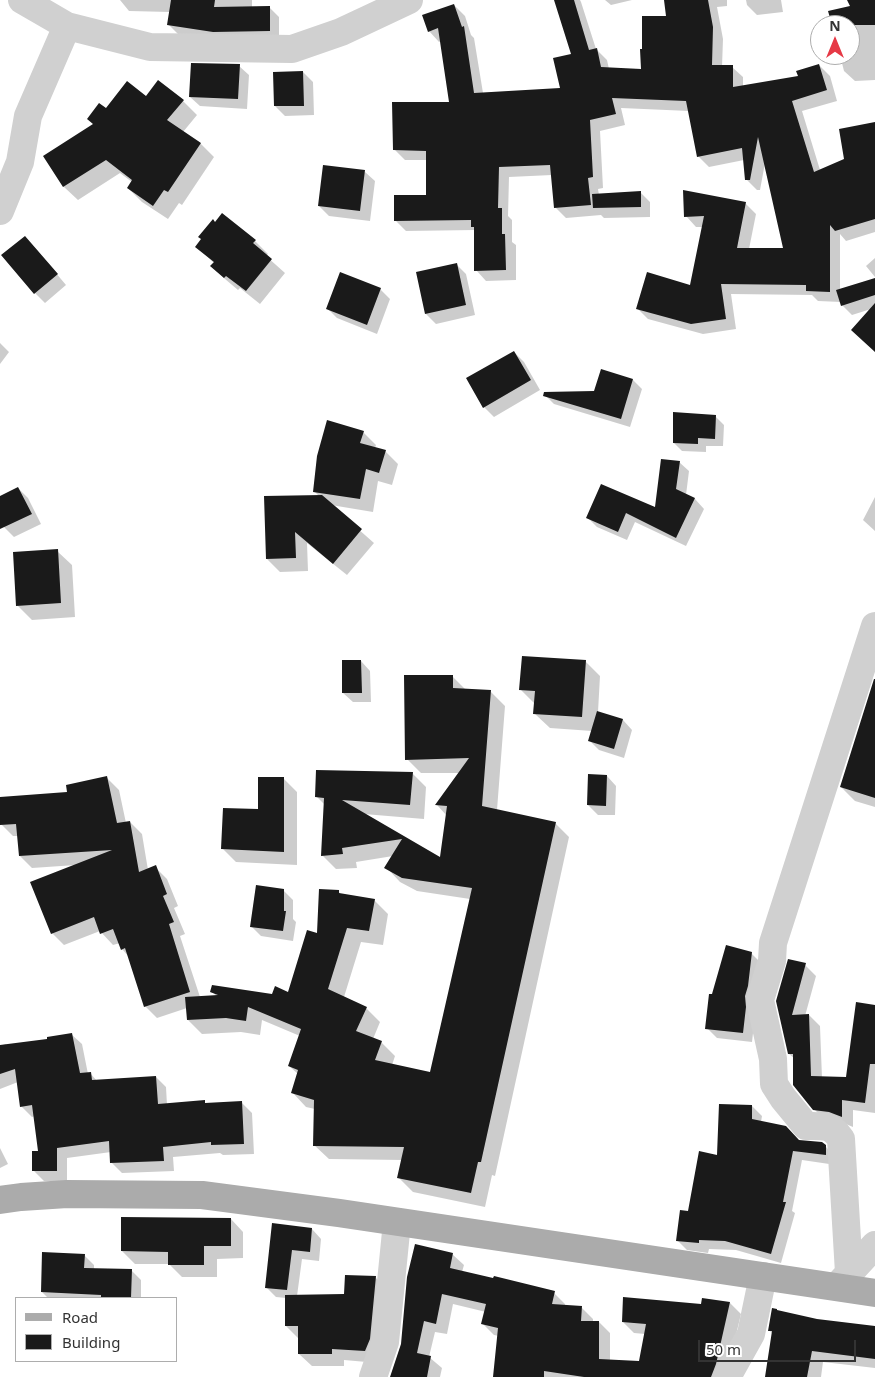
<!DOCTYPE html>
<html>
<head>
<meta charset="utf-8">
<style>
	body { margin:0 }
	#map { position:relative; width:875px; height:1377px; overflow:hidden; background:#fff; font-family:"Noto Sans",sans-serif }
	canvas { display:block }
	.legend { position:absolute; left:15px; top:1297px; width:162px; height:65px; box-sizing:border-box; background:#fff; border:1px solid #adadad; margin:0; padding:6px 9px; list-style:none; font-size:15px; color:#333 }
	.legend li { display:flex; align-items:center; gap:10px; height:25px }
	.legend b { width:25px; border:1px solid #adadad }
	.north { position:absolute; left:810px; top:15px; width:50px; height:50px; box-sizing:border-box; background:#fff; border:1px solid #adadad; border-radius:50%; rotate:0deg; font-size:14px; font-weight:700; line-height:20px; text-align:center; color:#333 }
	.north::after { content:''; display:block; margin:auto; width:18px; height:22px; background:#e63946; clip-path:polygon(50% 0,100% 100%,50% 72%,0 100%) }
	.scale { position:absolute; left:698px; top:1340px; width:158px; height:22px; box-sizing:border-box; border:2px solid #333; border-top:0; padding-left:6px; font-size:15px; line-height:18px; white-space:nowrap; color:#333; -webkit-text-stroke:4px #fff; paint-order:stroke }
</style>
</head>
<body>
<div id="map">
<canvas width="875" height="1377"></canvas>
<ul class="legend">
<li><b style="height:6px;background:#ababab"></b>Road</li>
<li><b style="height:14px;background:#1a1a1a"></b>Building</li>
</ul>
<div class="north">N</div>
<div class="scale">50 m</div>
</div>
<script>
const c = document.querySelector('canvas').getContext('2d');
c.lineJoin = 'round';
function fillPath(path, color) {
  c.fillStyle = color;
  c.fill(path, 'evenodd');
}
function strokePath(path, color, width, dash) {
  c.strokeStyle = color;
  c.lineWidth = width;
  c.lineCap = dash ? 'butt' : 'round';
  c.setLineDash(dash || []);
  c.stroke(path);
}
const shadow = new Path2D(`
	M120 0H252V7H269L279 17V41L178 34 168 24 170 12 129 11Z
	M556 0H580L581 2 596 49 607 60 609 69 642 71 643 50 667 17 666 0H727V6L717 7 723 39 722 67H732L743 77V87L800 77 819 65 830 76 837 101 802 111 820 170 846 160 875 123V232L846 241 840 234V290L875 279V351L871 309 852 315 842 305 841 302 818 301 812 295 731 294 736 329 703 334 648 319 637 308 691 286 703 227H696L686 216 745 203 756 214 749 249H785L765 163 760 190H757L746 179 744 160 709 167 698 156 689 111 621 108 625 125 600 131 603 188 598 189 599 195 640 192 650 202V217L604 218 601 215 566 218 555 207 552 175 509 177 508 216 512 220V242L516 245V280L486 281 476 270 475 230 406 231 395 220 427 196V160H405L394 149 451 103 441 41 439 42 429 31 454 5 465 16 471 35 474 38 483 93 561 89 572 55Z
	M605 0H632L611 5Z
	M746 0H781L783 12 757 15 747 5Z
	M848 0H875V80L855 81 844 71 840 55H850V25H833L852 7Z
	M239 66 249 75 247 109 200 106 190 97Z
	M303 72 313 82 314 115 285 116 275 106Z
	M146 98 183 101 197 115 183 132 200 143 214 157 182 205 179 203 168 219 142 202 128 188 132 182 120 173 78 200 64 187 44 156 94 125 106 110Z
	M365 172 375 181 370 221 329 216 319 206Z
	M255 241 268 254 266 256 285 273 260 304 240 288 238 290 225 279 211 266 214 263 197 247Z
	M34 247 66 285 45 303 35 293Z
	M875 258V277L866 266Z
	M456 264 466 274 475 315 436 324 426 314 417 273Z
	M380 289 390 299 377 334 337 318 327 308Z
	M0 343 9 352 0 364Z
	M514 352 524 362 540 390 494 417 484 407Z
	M602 371 633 380 642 389 630 427 554 404 545 395 595 393Z
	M715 416 724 425 723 446H706V452L682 451 674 443Z
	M363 432 376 445 375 448 385 451 398 464 392 485 378 481 373 512 331 505 374 543 347 575 307 543 308 571 280 572 267 559 319 496 314 491Z
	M679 462 689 471 686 495 695 499 704 509 686 546 635 522 627 540 597 527 588 518 656 508Z
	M18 488 28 498 41 524 14 537 4 527 0 519V497Z
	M875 497V531L863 520Z
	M57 551 72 565 75 617 32 620 17 605Z
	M361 661 370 671 371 702H353L343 693Z
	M585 661 600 676 598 712 623 720 632 730 624 758 599 750 589 740 592 731 550 728 535 714V704L521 690Z
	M453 677 466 690 491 692 505 706 497 810 555 823 569 837 495 1176 492 1175 485 1207 413 1192 399 1178 402 1160 329 1159 314 1145 315 1109 306 1107 292 1092 298 1074 289 1066 300 1036 262 1020 260 1035 241 1032 202 1034 188 1020 187 1008 157 1018 145 1006 129 957 122 949 120 943 113 945 100 931 64 945 52 933 76 865 32 868 20 856 19 836H13L1 824 0 813V798L69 794 107 778 119 790 126 823 130 822 142 834 148 870 155 867 167 879 178 906 174 908 185 934 180 936 200 997 216 996 212 991 273 996 289 993 339 892 341 895 374 900 388 914 383 945 361 942 344 997 366 1008 380 1022 373 1039 381 1042 395 1056 392 1065 431 1074 470 899 417 891 400 882 386 867 393 856 356 862 357 868 336 869 322 855 325 805 317 797 412 773 426 787 424 819 364 814 441 859 447 816 437 805 460 773H421L407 759Z
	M875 681V807L855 801 841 787Z
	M607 776 616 786 615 815H598L588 805Z
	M283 778 297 792V865L236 862 222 848 260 811Z
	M283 890 293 900V919L296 922 293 941 261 936 251 926Z
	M751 953 761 963 752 1042 717 1038 707 1028 713 996Z
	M805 965 816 976 805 1016 809 1015 820 1026 822 1078H847L875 1006V1113L853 1110V1127L841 1122 826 1121 814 1109 795 1059 789 1054 777 1001Z
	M71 1034 82 1044 88 1074 90 1073 97 1081 156 1077 166 1087 167 1105 204 1102 206 1104 241 1102 252 1113 254 1154 223 1155 220 1153 173 1157 174 1171 122 1173 111 1162V1152L67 1158V1181H44L34 1171 40 1153 35 1116 32 1117 21 1106 18 1082 0 1089V1046L6 1044 7 1046 49 1040Z
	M752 1106 762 1116 761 1122 799 1141 825 1146 835 1156 836 1165 802 1160 792 1211 795 1213 781 1263 736 1250 709 1249 708 1253 687 1250 677 1240 689 1212 718 1156Z
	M0 1148 8 1164 0 1168Z
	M231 1219 243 1232V1258L217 1259V1277H182L169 1264H135L122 1251Z
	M273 1225 312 1229 321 1239 319 1261 302 1259 297 1296 346 1295 375 1277 388 1290 378 1363 344 1360V1366H312L299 1354 298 1338 286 1326V1298L276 1297 266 1287Z
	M452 1254 464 1265 462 1272 554 1293 565 1304V1306L582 1308 593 1319V1322H599L610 1333V1360L639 1365 645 1334 634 1333 623 1322 702 1305 730 1303 741 1314 726 1377H494L499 1336 494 1335 483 1324 486 1312 453 1304 447 1334 435 1332 429 1357 442 1368 440 1377H392Z
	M84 1255 94 1265V1270H131L141 1280V1298H48L42 1292Z
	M779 1312 817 1320 875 1327V1368L823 1362 821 1377H766L773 1334 769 1330Z`);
const building = new Path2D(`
	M171 0H215L214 7 270 6V31L213 32 167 25Z
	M554 0H574L589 50 597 48 601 67 641 69 640 49H642V16H666L664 0H708L713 27 712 65H733V87L798 76 796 71 819 64 827 90 792 101 814 172 844 159 839 129 875 122V219L835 231 830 225V292L806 291V285L721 284 726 319 691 324 636 309 647 272 690 285 704 216 684 217 683 190 746 202 737 248H783L758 137 750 180H745L742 148 697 157 686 101 612 98 616 114 590 120 593 177 588 178 591 205 554 208 550 165 499 167 498 208H502V234H505L506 270 474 271V227H471V220L394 221V195H426V151L393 150 392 102H449L438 28 428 32 422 15 454 4 462 27 464 26 474 93 560 88 553 58 571 54Z
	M847 0H875V25H832L828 11 850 6Z
	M191 63 240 64 238 99 189 97Z
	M303 71 304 106H274L273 72Z
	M158 80 184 100 167 120 201 143 168 192 164 190 153 206 127 188 132 180 106 160 63 187 43 156 93 124 87 119 99 103 106 108 127 81 146 96Z
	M323 165 365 170 360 211 318 206Z
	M641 191V207L593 208 592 194Z
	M222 213 256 240 253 243 272 259 246 291 226 276 224 278 210 266 214 262 195 247 201 239 198 237 213 219 215 222Z
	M25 236 58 274 34 294 1 255Z
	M457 263 466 305 425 314 416 272Z
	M340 272 381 288 367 325 326 309Z
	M875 278V295L841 306 836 290Z
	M875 303V352L851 330Z
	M514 351 531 380 483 408 466 378Z
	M601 369 633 379 621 419 543 396 544 392 594 391Z
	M673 412 716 415 715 439 698 438V444L673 443Z
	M327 420 364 431 360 443 386 450 379 473 366 469 360 499 313 492 317 456Z
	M661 459 680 461 676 489 695 498 676 538 626 513 618 532 586 518 601 484 655 507Z
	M18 487 32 514 0 529V496Z
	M322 495 362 529 333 564 295 532 296 558 266 559 264 496Z
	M58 549 61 603 16 606 13 552Z
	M522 656 586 660 582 717 533 714 535 691 519 690Z
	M342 660H361L362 693H342Z
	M404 675H453V688L491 690 482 806 556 822 481 1162H478L471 1193 397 1178 404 1147 313 1146 314 1100 291 1093 298 1070 288 1066 301 1029 248 1007 246 1021 226 1018 187 1020 185 997 218 995 210 992 212 985 272 994 275 986 288 992 307 930 317 933 319 889 339 890V893L375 899 369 931 347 928 328 989 367 1007 356 1031 382 1041 375 1060 430 1072 472 888 402 878 384 868 402 839 342 848 343 854 321 856 324 798 315 797 316 770 413 772 410 805 342 800 440 857 447 806 435 805 469 758 405 760Z
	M874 679H875V798L840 787Z
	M597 711 623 719 614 749 588 741Z
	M588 774 607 775 606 806 587 805Z
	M107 776 117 823 130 821 139 872 156 865 167 894 163 896 174 922 169 924 190 992 144 1007 125 948 121 950 113 929 100 934 94 917 51 934 30 882 112 850 19 856 16 824 0 825V797L67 792 66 785Z
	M258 777H284V852L221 849 223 808 258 809Z
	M256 885 284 889V911H286L283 931 250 927Z
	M726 945 752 952 748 986 745 996 746 1007 743 1033 705 1029 709 994H712Z
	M788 959 806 963 792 1015 809 1014 811 1076 846 1077 856 1002 875 1005V1064H870L865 1103 842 1100V1117L829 1112 813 1110 793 1085V1054H788L776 1001Z
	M72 1033 80 1073 91 1072 92 1080 156 1076 158 1104 205 1100V1103L242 1101 244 1144 211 1145V1142L163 1147 164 1161 110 1163 109 1141 57 1148V1171H32V1151H38L32 1105 20 1107 15 1069 0 1074V1045L47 1039V1037Z
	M719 1104 752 1105V1119L786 1126 799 1140 822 1142 826 1145V1155L793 1151 783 1202H786L771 1254 725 1241 699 1240V1243L676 1241 680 1210 688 1211 699 1151 717 1155Z
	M121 1217 231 1218V1246H204V1265H168V1252L121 1251Z
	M272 1223 312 1228 310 1252 292 1250 287 1290 265 1288Z
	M415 1244 453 1253 450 1268 493 1278 494 1276 555 1291 552 1304 582 1306 581 1321H599V1359L639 1361 646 1324 622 1322 623 1297 701 1304 702 1298 730 1302 716 1364 711 1377H584L544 1371V1377H493L498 1328 481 1324 486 1304 442 1294 436 1324 424 1321 417 1353 431 1356 427 1377H390L401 1344 407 1277Z
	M42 1252 85 1254 84 1268 132 1269 131 1298H101V1295L41 1292Z
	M345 1275 376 1276 370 1339 365 1351 332 1349V1354H298V1326H285V1295L344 1294Z
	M772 1308 777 1309V1310L817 1319 875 1326V1359L812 1351 807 1377H765L772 1331H768Z`);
const minor = new Path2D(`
	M22 0 67 26 150 47 292 49 341 32 409 0
	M0 211 20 162 28 116 67 26
	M849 1273 841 1139C831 1124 823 1126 806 1126L783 1098 774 1084 773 1059 760 1000 772 961 773 943 875 626
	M841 1282 875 1245
	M373 1377 385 1342 397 1222
	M727 1377 751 1334 763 1276`);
const major = new Path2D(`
	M0 1200 21 1197 67 1194 202 1195 339 1213 875 1293`);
fillPath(shadow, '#0003');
fillPath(building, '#1a1a1a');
strokePath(minor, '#d0d0d0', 28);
strokePath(major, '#ababab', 28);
</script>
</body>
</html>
